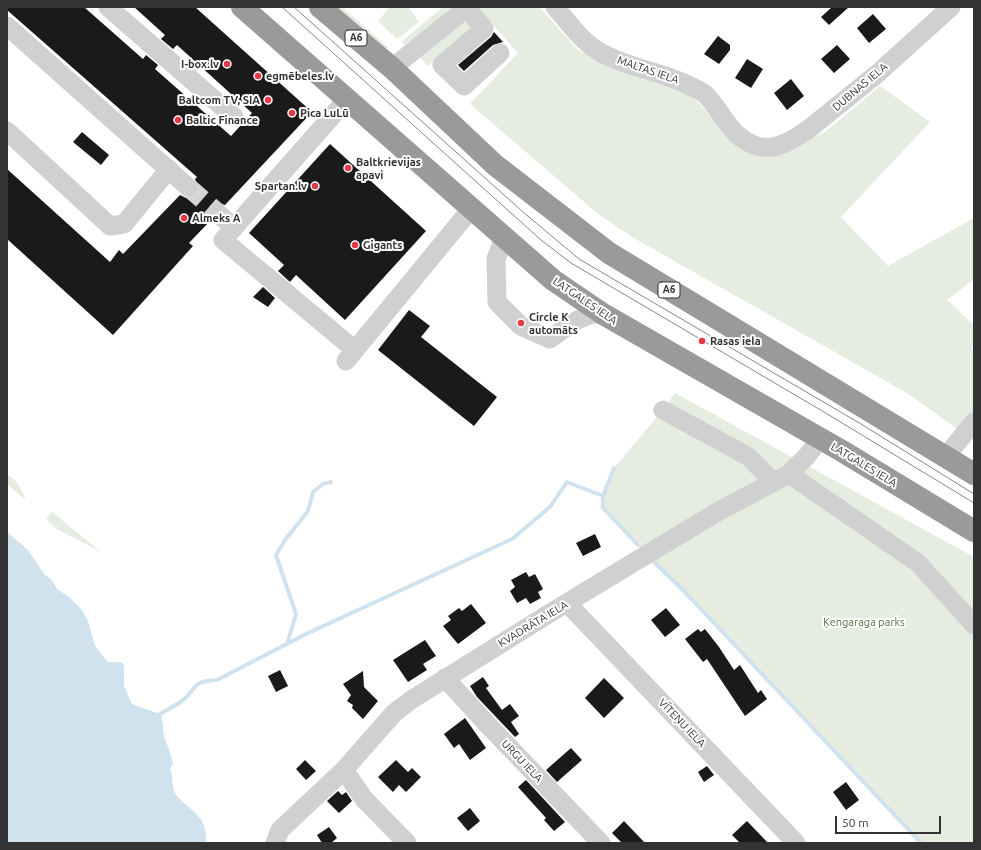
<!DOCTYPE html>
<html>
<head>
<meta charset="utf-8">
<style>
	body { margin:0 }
	#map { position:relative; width:981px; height:850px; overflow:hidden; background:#fff; font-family:Ubuntu,sans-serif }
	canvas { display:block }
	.frame { position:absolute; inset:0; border:8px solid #333; pointer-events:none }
	.scale { position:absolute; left:835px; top:816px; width:106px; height:18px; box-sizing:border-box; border:2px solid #333; border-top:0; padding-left:5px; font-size:12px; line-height:14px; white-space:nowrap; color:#333; -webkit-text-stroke:3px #fff; paint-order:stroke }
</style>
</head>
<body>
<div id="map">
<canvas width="981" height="850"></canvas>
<div class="frame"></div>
<div class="scale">50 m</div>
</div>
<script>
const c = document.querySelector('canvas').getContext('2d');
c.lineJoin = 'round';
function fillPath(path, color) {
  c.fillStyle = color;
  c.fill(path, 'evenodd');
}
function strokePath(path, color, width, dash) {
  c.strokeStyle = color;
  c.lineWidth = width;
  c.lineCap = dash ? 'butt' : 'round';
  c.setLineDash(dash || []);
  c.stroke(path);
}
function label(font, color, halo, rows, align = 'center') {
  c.font = font + ' Ubuntu,sans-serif';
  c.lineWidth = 4;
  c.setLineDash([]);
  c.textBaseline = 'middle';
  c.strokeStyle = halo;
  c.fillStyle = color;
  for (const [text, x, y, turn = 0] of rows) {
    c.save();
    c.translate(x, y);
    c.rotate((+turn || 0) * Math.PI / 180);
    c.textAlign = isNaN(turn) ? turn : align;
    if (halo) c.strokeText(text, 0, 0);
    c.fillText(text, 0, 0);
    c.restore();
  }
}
const green = new Path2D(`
	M337 7H342L390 49 385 48Z
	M390 7H408L419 22 397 39 378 21Z
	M443 7H455L405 45 401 42Z
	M477 7H539L578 50 612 69 692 95 732 141 762 156 825 132 880 86 930 122 841 217 888 266 974 218V279L947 300 974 325V344L971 347 974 350V411L960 431 907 393 632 237 597 213 470 104 518 53Z
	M466 19 472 25 470 32 428 66 420 58Z
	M675 393 974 557V843H921L603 508V496L614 468 663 410Z
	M7 474 16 481 25 497 24 499 7 484Z
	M52 512 101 552 57 529 46 519Z`);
const water = new Path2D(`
	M7 532 28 550 44 574 51 579 57 589 69 597 82 610 88 621 95 646 108 662H121L124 665V686L132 704 160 714C164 722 162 731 165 739 168 747 171 755 173 763L170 769C174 777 171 785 175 793 176 796 180 799 183 802 199 816 207 821 206 843H7Z`);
const stream = new Path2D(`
	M603 496V508L638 545
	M654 562 682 589 921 843
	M287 644 296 614 276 555 285 540 308 511 313 492 323 484 331 482
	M160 714C167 710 175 706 182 701 198 688 191 681 217 680L306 634 512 539 550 507 567 482 603 496 614 468`);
const building = new Path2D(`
	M7 7H84L143 59 146 55 158 65 155 69 231 136 252 113 177 45 173 49 161 39 165 35 134 7H195L312 112 225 205 215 202 210 206 207 216 210 221 189 243 193 246 113 335 7 239V169L110 262 119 250 123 254 180 195 186 198 196 195 199 189 195 179 197 177 7 10Z
	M832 7H849L829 25 821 17Z
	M873 14 886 29 869 43 857 28Z
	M494 32 503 42 493 45 464 71 458 65 491 37Z
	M718 36 730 45V50L719 64 704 54Z
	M837 45 850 59 834 73 821 59Z
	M747 59 763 69 751 88 735 78Z
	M791 79 804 96 787 110 774 93Z
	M82 132 109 155 101 165 73 142Z
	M330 144 426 231 345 320 296 275 290 282 278 271 284 265 249 233Z
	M263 287 275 298 268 307 253 297Z
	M409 310 430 326 421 337 497 397 474 426 378 350Z
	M595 534 601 547 583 556 576 543Z
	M526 572 529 577 535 574 543 589 538 592 541 598 530 604 526 598 517 603 510 591 515 587 511 580Z
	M471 604 486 623 458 644 443 626 451 620 448 616 459 608 462 611Z
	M666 608 680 625 665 637 651 620Z
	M698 629 701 632 705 629 719 647 734 670 740 665 758 693 761 690 767 699 745 716 707 659 703 662 685 639Z
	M425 640 436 656 423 664 427 670 408 682 393 660Z
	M280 670 288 686 276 692 268 676Z
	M363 671 364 687 378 701 363 719 352 708 353 705 347 701 351 695 343 684Z
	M483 677 489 686 486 688 502 710 510 704 519 716 511 722 519 734 515 737 477 697 470 686Z
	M604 678 624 698 604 718 585 698Z
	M465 718 486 748 470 760 459 744 454 748 444 734Z
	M571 748 582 760 557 782 546 770Z
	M305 760 316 771 306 780 296 769Z
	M396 760 408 772 412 768 421 777 406 792 399 785 393 792 378 777Z
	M707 766 714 775 704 782 698 772Z
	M526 780 565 822 554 831 544 820 546 818 518 787Z
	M846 782 859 800 846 810 833 792Z
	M338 791 342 795 346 792 352 801 339 813 327 801Z
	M470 808 480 821 468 831 457 818Z
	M624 821 645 843H622L612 833Z
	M747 821 768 843H740L732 835Z
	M329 827 337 838 331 843H322L317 835Z`);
const minorTunnel = new Path2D(`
	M188 187 218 213`);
const minor = new Path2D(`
	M108 7 234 117
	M555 7C569 23 582 42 600 52 627 68 660 71 688 85 693 88 701 90 705 94 723 112 730 138 757 146 776 152 796 138 810 128L877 74 951 7
	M467 8 484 29 442 65 464 86 500 53
	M7 26 188 187
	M392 68 468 7
	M348 98 223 240 355 350
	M7 131 110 226 124 224 169 169
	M218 213 234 228
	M504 238 496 259 497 302 521 326 550 339C566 328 583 312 603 314
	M346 361 471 209
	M663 410 749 457 772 481
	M946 456 974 422
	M789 474 918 563 974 625
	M567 603 796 843
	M445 678 487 724 601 843
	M344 770 364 799 407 843
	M275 843 280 830 344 770 394 713 411 700 550 613 719 511 789 474 807 456 820 439`);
const highway = new Path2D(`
	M242 7 553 280 603 314 842 451 974 531
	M320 7 392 68 495 165 609 253 974 474`);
const tram = new Path2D(`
	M282 7 541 240 571 263 824 412 974 503
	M294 7 523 212 579 259 861 424 974 494`);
const markers = [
	[227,64,4,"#e63946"],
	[258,76,4,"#e63946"],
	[268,100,4,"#e63946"],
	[292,113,4,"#e63946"],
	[178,120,4,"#e63946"],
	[348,168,4,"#e63946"],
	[315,186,4,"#e63946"],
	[184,218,4,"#e63946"],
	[355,245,4,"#e63946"],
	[521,323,4,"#e63946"],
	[702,341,4,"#e63946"]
];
const shields = [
	[356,38,22],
	[669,290,22]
];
const shieldNames = [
	["A6",356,38],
	["A6",669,290]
];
const poiNames = [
	["I-box.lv",219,64,"right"],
	["egmēbeles.lv",266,76],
	["Baltcom TV, SIA",260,100,"right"],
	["Pica LuLū",300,113],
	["Baltic Finance",186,120],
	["Baltkrievijas",356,162],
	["apavi",356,175],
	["Spartan.lv",307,186,"right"],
	["Almeks A",192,218],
	["Gigants",363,245],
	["Circle K",529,317],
	["automāts",529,330],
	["Rasas iela",710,341]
];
const streetNames = [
	["MALTAS IELA",648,70,19],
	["DUBNAS IELA",860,87,-40],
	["LATGALES IELA",585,301,34],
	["LATGALES IELA",864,465,31],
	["KVADRĀTA IELA",533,624,-31],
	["VĪTEŅU IELA",682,723,46],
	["URGU IELA",522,761,46]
];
const parkNames = [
	["Ķengaraga parks",864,622]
];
fillPath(green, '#e6ecdf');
fillPath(water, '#cfe2ee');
strokePath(stream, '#cfe2ee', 4);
fillPath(building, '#1a1a1a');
strokePath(minorTunnel, '#d6d6d6', 19, [19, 10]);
strokePath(minor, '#d0d0d0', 19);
strokePath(highway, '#9a9a9a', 22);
strokePath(tram, '#888', 1);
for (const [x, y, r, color] of markers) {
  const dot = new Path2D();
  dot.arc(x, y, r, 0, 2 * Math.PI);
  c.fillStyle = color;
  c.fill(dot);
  strokePath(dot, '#fff', 1.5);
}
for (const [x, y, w] of shields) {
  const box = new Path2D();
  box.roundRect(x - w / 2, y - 8, w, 16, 3);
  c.fillStyle = '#fff';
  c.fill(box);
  strokePath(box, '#333', 1);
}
label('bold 10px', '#333', null, shieldNames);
label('bold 11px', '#333', '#fff', poiNames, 'left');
label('11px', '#333', '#fff', streetNames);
label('11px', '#56703f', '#fff', parkNames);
</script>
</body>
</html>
